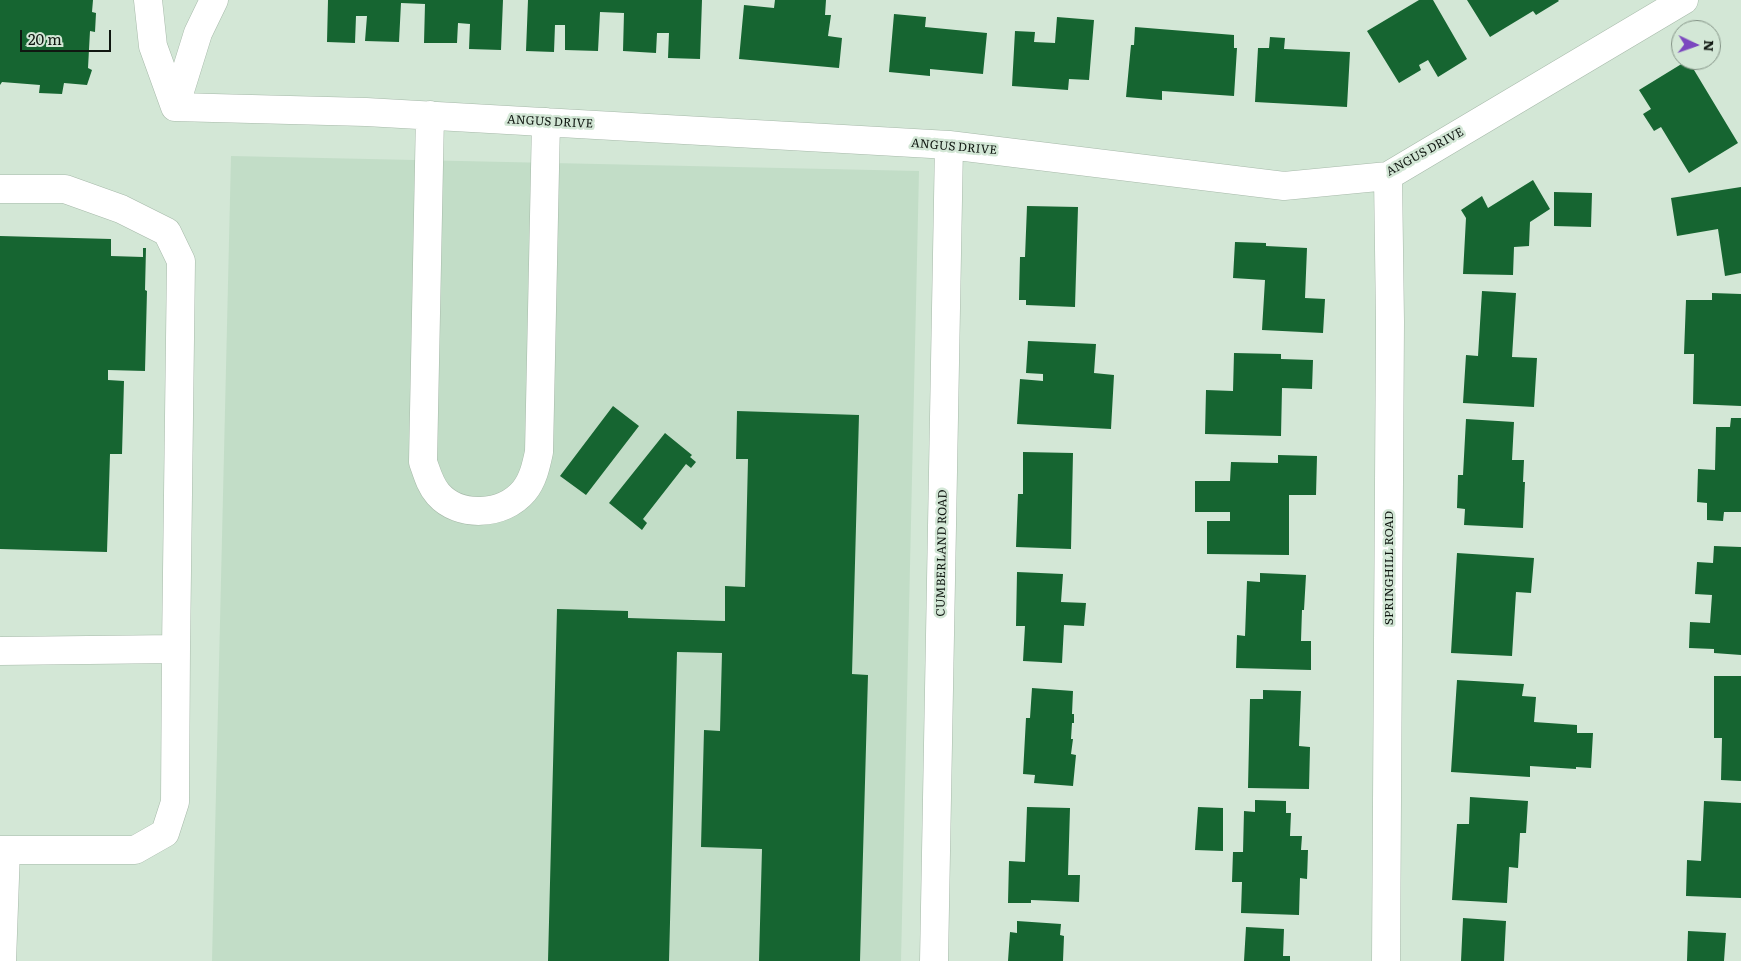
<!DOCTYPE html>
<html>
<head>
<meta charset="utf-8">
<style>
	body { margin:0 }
	#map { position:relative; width:1741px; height:961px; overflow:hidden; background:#d3e7d6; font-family:Literata,serif }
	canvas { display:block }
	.north { position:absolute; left:1671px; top:20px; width:50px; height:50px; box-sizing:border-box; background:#d3e7d6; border:1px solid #859487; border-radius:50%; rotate:93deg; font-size:14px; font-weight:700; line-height:20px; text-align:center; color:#101711 }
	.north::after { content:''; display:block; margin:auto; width:18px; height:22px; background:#7b47bf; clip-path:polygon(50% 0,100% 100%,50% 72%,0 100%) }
	.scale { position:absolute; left:20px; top:30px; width:91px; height:22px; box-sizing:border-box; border:2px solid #101711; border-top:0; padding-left:6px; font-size:15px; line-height:18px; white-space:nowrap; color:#101711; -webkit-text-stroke:4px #d3e7d6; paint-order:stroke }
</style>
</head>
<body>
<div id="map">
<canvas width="1741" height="961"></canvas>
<div class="north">N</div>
<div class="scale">20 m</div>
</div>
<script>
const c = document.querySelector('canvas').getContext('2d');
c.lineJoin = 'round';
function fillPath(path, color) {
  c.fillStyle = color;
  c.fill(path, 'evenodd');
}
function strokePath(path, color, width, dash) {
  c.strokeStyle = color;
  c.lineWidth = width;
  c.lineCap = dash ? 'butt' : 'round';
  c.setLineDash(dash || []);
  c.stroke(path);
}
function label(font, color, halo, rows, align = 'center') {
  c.font = font + ' Literata,serif';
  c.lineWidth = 5;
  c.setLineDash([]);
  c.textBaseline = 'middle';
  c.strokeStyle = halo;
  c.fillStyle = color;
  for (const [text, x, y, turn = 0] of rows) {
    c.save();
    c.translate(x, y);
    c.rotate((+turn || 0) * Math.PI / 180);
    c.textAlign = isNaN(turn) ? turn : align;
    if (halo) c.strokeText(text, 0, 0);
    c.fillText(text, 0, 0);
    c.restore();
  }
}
const built = new Path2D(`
	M231 156 919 171 901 961H212Z`);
const building = new Path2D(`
	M0 0H93L92 12 96 13 95 32 90 31 88 68 92 70 87 85 64 83 62 94 39 93 40 85 2 82 0 85Z
	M328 0H503L501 50 469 49 470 24 458 23 457 43H424L425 4 401 3 399 42 365 41 367 16H356L355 43 327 42Z
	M528 0H702L700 59 668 58 669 33H657L656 53 623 51 624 13 600 12 598 51 565 50V25H555L554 52 526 51Z
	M775 0H826L825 15H831L828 36 842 38 839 68 739 59 744 5 774 8Z
	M1419 0H1433L1467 59 1438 77 1428 60 1419 65 1421 70 1399 83 1367 31Z
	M1467 0H1558L1559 1 1536 15 1533 11 1490 37Z
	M894 14 926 17 925 27 987 33 983 74 930 69V76L889 72Z
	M1057 17 1094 20 1089 80 1069 79 1068 90 1012 86 1015 31 1035 32 1034 42 1055 43Z
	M1135 27 1234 35V48H1237L1234 96 1162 91V100L1126 97 1131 45H1134Z
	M1270 37 1285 38 1284 49 1350 52 1347 107 1255 102 1258 48H1269Z
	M1688 60 1738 143 1689 173 1661 127 1654 131 1643 114 1651 109 1639 90Z
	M1533 180 1550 209 1530 222 1529 246 1514 247 1513 275 1463 274 1466 218 1461 210 1482 196 1488 208Z
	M1741 187V273L1725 276 1718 229 1677 236 1671 198Z
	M1554 192 1592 193 1591 227 1554 226Z
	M1027 206 1078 207 1075 307 1026 305V300H1019L1020 257H1025Z
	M0 236 111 239V256L143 257V248H146L145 290 147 291 145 371 108 370V380L124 381 122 454H110L107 552 0 549Z
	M1235 242 1266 243V246L1307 248 1305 298 1325 299 1323 333 1262 330 1265 280 1233 278Z
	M1482 291 1516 293 1512 357 1537 358 1534 407 1463 403 1466 355 1478 356Z
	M1712 293 1741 294V406L1693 404 1694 354H1684L1686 300H1712Z
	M1028 341 1096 344 1094 373 1114 375 1111 429 1017 424 1020 379 1043 381V374L1026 373Z
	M1234 353 1281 354V359L1313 360 1312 389 1282 388 1281 436 1205 434 1206 390 1233 391Z
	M613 406 639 426 586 495 560 476Z
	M737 411 859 415 852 674 868 675 860 961H759L762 849 701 847 704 730 720 731 722 653 677 652 669 961H548L557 609 628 611V618L725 621V586L745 587 748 459H736Z
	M1731 418H1741V512H1724L1723 521 1707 520V503L1697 502 1698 469 1715 470 1716 427H1730Z
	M1466 419 1514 422 1512 460H1524L1523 482H1525L1523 528 1464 525 1465 509 1457 508 1458 475H1463Z
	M665 433 692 455 690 457 696 462 691 468 686 464 643 519 647 523 642 530 609 503Z
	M1023 452 1073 453 1071 549 1016 547 1018 494H1023Z
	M1278 455 1317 456 1316 495H1289V555L1207 554V521H1230V512H1195V481H1230L1231 462 1278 463Z
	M1714 546 1741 547V655L1714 653V649L1689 648 1690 622 1710 623 1712 595 1695 594 1697 562 1713 563Z
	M1457 553 1534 558 1531 593 1516 592 1512 656 1451 653Z
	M1017 572 1063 574 1061 602 1086 603 1084 626 1064 625 1062 663 1023 661 1025 626H1016Z
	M1260 573 1306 575 1304 610H1302L1301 641H1311V670L1236 668 1237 635 1245 636 1247 581 1260 582Z
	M1714 676H1741V781L1721 780 1722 738H1714Z
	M1457 680 1524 684 1522 696 1536 697 1534 722 1577 725V733H1593L1591 768 1576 767V769L1530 766V777L1451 772Z
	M1032 688 1073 691 1072 714H1074V723H1072L1071 739H1073L1071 754 1076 755 1073 786 1034 783 1035 775 1023 774 1026 718H1030Z
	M1263 690 1301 691 1299 746 1310 747 1309 789 1248 788 1250 699H1263Z
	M1470 797 1528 801 1526 833H1520L1518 868 1509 867 1507 903 1452 900 1457 824H1469Z
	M1255 800 1286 801V813H1291L1290 836H1302L1301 850H1308L1307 879 1300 878 1299 915 1241 913 1242 882H1232L1233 852H1243L1244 811 1255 812Z
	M1704 801 1741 803V898L1686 896 1687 860 1701 861Z
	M1027 807 1070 808 1068 875H1080L1079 902 1031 900V903H1008L1009 861 1025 862Z
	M1198 807 1223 808V851L1195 850Z
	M1463 918 1506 921 1504 961H1461Z
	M1017 921 1061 924 1060 935 1064 936 1063 961H1008L1010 932 1017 933Z
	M1246 927 1284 929 1283 956H1290V961H1244Z
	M1688 931 1726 933 1724 961H1687Z`);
const minor = new Path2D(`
	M148 0 153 46 175 107 198 33 214 0
	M175 107 366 112 949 145 1284 186 1388 176 1684 0
	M430 115 423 462C427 473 430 485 438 494 459 518 503 516 524 491 533 480 536 466 539 452L546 122
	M0 189H65L121 209 167 232 181 261 176 649 0 651
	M0 850H135L165 833 175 802 176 649
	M2 961 6 850
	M934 961 949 145
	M1386 961 1390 322 1388 176`);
const streetNames = [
	["ANGUS DRIVE",550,122,3],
	["ANGUS DRIVE",954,147,5],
	["ANGUS DRIVE",1425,152,-29],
	["CUMBERLAND ROAD",942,553,-89],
	["SPRINGHILL ROAD",1389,568,-90]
];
fillPath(built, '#c2ddc7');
fillPath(building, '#166531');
strokePath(minor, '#a6b9a9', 29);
strokePath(minor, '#fff', 28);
label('12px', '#101711', '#d3e7d6', streetNames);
</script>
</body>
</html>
